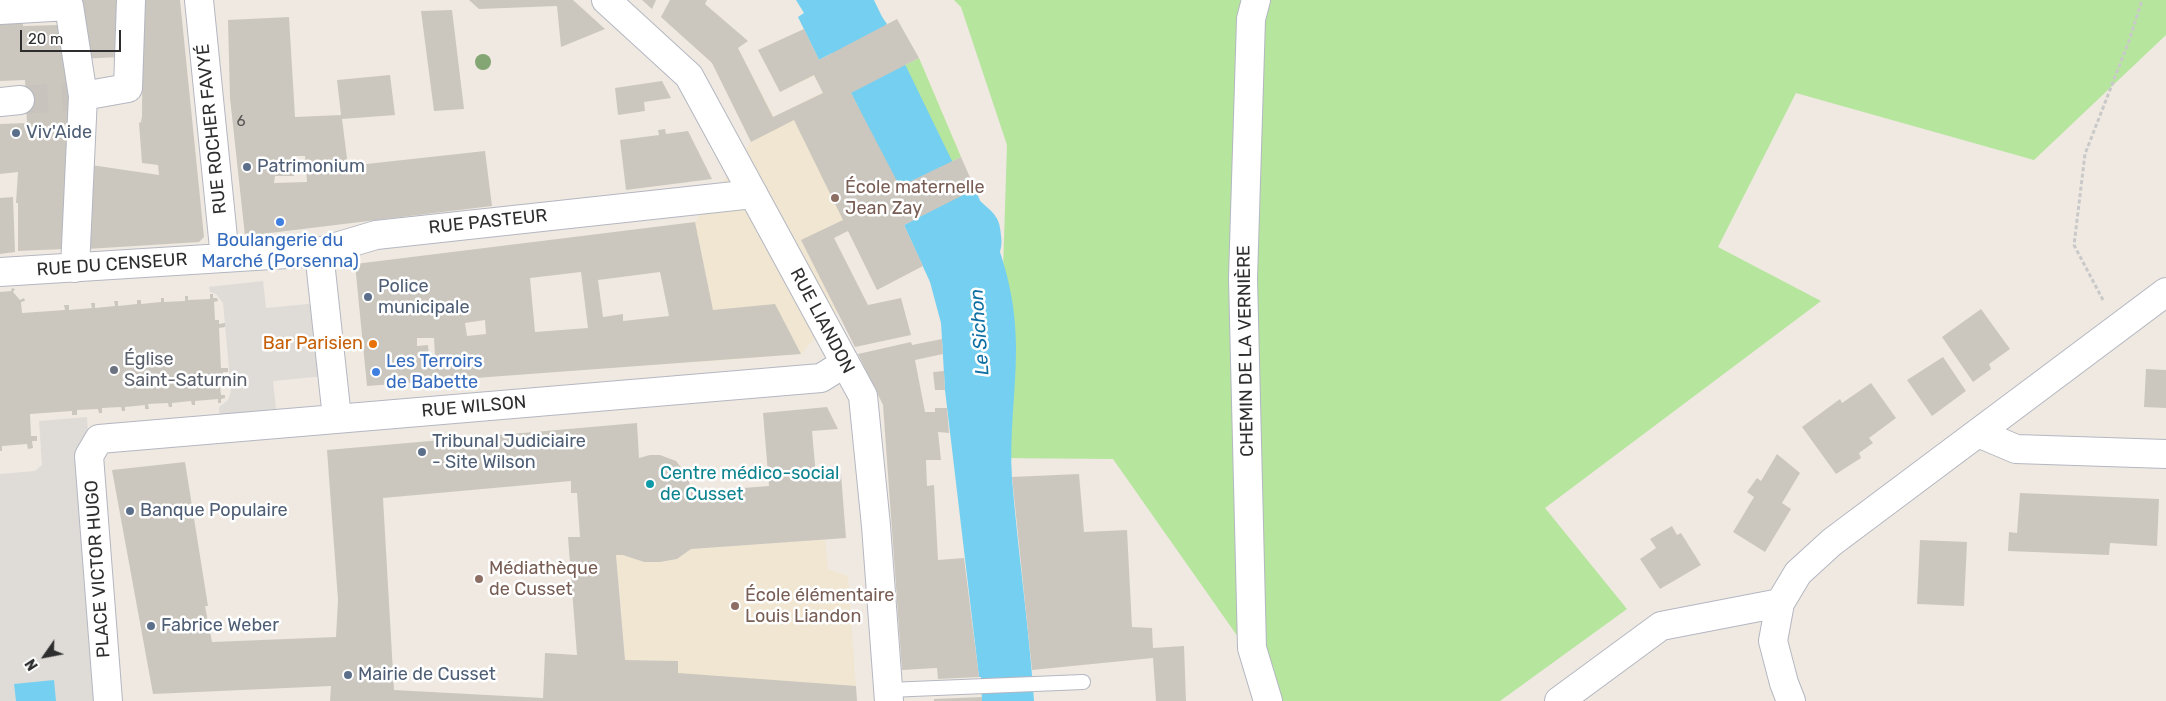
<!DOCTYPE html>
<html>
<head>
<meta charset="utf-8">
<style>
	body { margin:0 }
	#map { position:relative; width:2166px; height:701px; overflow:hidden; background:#efe9e1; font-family:Rubik,sans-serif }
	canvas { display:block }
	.north { position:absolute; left:20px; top:631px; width:50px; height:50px; -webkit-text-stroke:4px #fff; paint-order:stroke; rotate:237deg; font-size:14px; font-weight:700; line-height:20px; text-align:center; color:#2e2e2e }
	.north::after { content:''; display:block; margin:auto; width:18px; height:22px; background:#2e2e2e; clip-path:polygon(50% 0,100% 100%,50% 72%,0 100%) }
	.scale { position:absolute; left:20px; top:30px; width:101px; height:22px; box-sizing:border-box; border:2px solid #2e2e2e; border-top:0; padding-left:6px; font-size:15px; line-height:18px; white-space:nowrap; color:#2e2e2e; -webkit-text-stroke:4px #fff; paint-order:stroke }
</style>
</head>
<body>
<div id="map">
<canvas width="2166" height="701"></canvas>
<div class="north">N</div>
<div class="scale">20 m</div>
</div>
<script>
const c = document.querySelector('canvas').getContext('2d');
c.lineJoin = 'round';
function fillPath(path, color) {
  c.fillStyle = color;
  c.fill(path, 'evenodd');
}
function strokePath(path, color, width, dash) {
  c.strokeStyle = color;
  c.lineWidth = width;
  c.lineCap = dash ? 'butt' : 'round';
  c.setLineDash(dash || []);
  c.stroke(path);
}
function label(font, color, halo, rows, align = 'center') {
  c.font = font + ' Rubik,sans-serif';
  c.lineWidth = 5;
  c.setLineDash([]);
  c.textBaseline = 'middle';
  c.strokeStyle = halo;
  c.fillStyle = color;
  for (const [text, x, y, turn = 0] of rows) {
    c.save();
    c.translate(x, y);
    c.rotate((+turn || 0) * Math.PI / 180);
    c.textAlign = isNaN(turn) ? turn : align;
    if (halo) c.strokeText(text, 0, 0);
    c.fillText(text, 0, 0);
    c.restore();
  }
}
const education = new Path2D(`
	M897 19 919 58 975 189 904 225 923 266 877 290 848 231 834 238 868 305 837 313 801 354 699 362 669 225 695 222 751 142 712 63 738 48 774 117 823 92 814 76 780 92 758 50 804 29 820 60Z
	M825 539 828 569 848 576 857 701H676L678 661 625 660 616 555H623L644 562H660L677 559 691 549Z`);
const green = new Path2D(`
	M954 0H2166V35L2034 160 1796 93 1718 247 1821 301 1545 508 1627 609 1500 701H1283L1113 459 997 458 1007 145 961 7Z
	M919 58 961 157 907 183H898L851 93Z`);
const plaza = new Path2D(`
	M263 281 266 308 318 303 325 376 273 381 276 409 245 413 220 424 219 407 228 400 231 391 223 303 216 294 210 292 209 287Z
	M87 417 92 506 108 701H0V474L35 471 42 465 39 421Z`);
const water = new Path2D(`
	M796 0H870L887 24 819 60 798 17 804 13Z
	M975 189C999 244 1016 287 1016 349 1016 392 1009 435 1012 478 1018 553 1029 626 1034 701H982L981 677H979L945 390 941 323 930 282 904 225Z
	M54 680 56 701H16L14 684Z`);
const river = new Path2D(`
	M840 0 940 206 970 233 971 242`);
const building = new Path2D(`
	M76 0H121L120 57 78 59Z
	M143 0H180L204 237 199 242 87 249 91 165 159 175 158 165 142 163 139 123 141 122 142 116Z
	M469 0H573L605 29 561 47 557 6 479 9Z
	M642 0H656L652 9Z
	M670 0H707L705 4 748 41 738 48 773 117 823 93 814 75 780 92 758 50 804 29 819 60 897 19 919 58 851 93 898 183H907L961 157 975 189 904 225 923 266 877 290 848 231 834 238 868 305 901 298 911 335 855 347 801 240 843 220 794 120 751 142 712 63 661 17Z
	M452 10 464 109 434 111 421 11Z
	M289 17 295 117 341 115 337 80 390 75 395 115 342 119 348 166 485 151 492 206 245 236 230 98 228 20ZM292 156H305L307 182 274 183 275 176H294Z
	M0 18H23V26L60 25 71 88 64 249 18 251V203H16L18 172 0 174V124L27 123 25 80 0 81Z
	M662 81 671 98 644 102 645 111 618 115 615 88Z
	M665 129 666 134 688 131 712 179 626 190 620 140 659 135 658 130Z
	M13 197 15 252 0 254V198Z
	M695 222 713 310 775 304 801 354 367 386 355 264ZM581 272 588 328 535 332 530 278ZM660 272 669 316 623 321V314L603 317 598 280ZM485 320 486 334 467 336 465 323ZM417 338H434L435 357 429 358 428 345 417 346Z
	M12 288 15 289 13 292 20 300 24 298 25 301 21 302 22 313 65 310 64 305H69V310L92 308 91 303H95V308L115 306 114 301H118V306L137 304V300H141V304L161 302V298H164V302L185 301V296H188V300L210 299V294H213V298H217L218 301 214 302 215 320H219V324L225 323V327L219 328 221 368H228V372H223V376L219 377 221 395H225V398L221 399V403H218V399L195 401V405H192L191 401 172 403V407H169L168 403 148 404 149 409H145V405L125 407V411H122L121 407 102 408V413H99L98 409 77 410V415H72V411L30 414 31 436H37V441H32L33 448 28 449 27 444 2 446V451H0V292L11 291Z
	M1981 309 2010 349 1989 364 1991 369 1973 382 1942 337Z
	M942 339 943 354 915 360 925 412H935V408H947L949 433 938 432 941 460H926L927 486 934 485 938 560 964 558 979 677 938 679 937 668 902 670 883 405 858 354 911 342 912 345Z
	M1943 357 1966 391 1932 416 1907 380Z
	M2146 369 2166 370V408L2144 407Z
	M944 371 945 390H935L933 372Z
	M1871 383 1896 418 1869 438 1873 443 1859 453 1861 458 1836 474 1802 427 1840 399 1842 403Z
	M827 407 838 429 812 431 816 476 841 474 846 538 691 549 677 559 660 562H644L623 555H616L625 660 678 661V673L856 686 857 701H330L331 686 153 694 112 470 185 462 208 606H205L212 642 336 637 338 600 327 450 637 423 639 458 650 455H660L676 461 688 476 691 492 769 486 763 413ZM571 481V493H577L580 537H568L577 655 545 653 543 698 394 690 383 498Z
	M1777 454 1800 473 1782 503 1791 509 1765 552 1733 532 1754 497 1747 492 1757 478 1761 481Z
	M1079 474 1084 532 1127 530 1132 627 1152 628 1153 648 1184 646 1186 701H1156L1153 658 1032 670 1012 477Z
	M2020 493 2159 499 2157 546 2110 543 2109 555 2008 551 2009 532 2017 533Z
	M1672 526 1677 535 1681 533 1701 565 1660 589 1640 559 1656 548 1650 539Z
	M1920 540 1967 542 1964 606 1917 604Z
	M982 697V701H934V699Z`);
const streetTunnel = new Path2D(`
	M20 100 83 96`);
const path = new Path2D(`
	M2103 300 2074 245 2085 154 2129 41 2142 0`);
const lane = new Path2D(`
	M888 690 1083 682`);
const street = new Path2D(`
	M199 0 225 258
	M1256 0 1251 19 1243 278 1252 648 1268 701
	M0 10 69 6 83 96
	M0 102 20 100
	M319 252 337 418
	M75 268 83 96 128 88 131 0
	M0 272 319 252 376 235 753 194
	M1978 433 2016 449 2166 454
	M108 701 89 456 99 439 821 378 845 363
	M1559 701 1661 626 1780 603
	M1791 701 1784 683 1773 641 1780 603 1798 573 1832 542 2166 292`);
const secondary = new Path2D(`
	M606 0 689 76 863 396 876 526 889 701`);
const trees = [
	[483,62]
];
const markers = [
	[16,133,5,"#5c6f8a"],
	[247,167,5,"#5c6f8a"],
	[835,198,5,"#8d6e63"],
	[280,222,5,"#3f7fe0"],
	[368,297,5,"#5c6f8a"],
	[373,344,5,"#e8710a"],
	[114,370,5,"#6b7280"],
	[376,372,5,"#3f7fe0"],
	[422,452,5,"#5c6f8a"],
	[650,484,5,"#0f9aa8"],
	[130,511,5,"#5c6f8a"],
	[479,579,5,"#8d6e63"],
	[735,606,5,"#8d6e63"],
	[151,626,5,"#5c6f8a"],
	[348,675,5,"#5c6f8a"]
];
const numberNames = [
	["6",241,122]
];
const streetNames = [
	["RUE ROCHER FAVYÉ",212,129,-96],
	["RUE PASTEUR",488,222,-6],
	["RUE DU CENSEUR",112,265,-4],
	["RUE LIANDON",822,321,62],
	["CHEMIN DE LA VERNIÈRE",1246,351,-91],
	["RUE WILSON",474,407,-5],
	["PLACE VICTOR HUGO",98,569,-94]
];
const serviceNames = [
	["Viv'Aide",26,133],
	["Patrimonium",257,167],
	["Police",378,287],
	["municipale",378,308],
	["Tribunal Judiciaire",432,442],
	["- Site Wilson",432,463],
	["Banque Populaire",140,511],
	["Fabrice Weber",161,626],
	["Mairie de Cusset",358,675]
];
const educationNames = [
	["École maternelle",845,188],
	["Jean Zay",845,209],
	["Médiathèque",489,569],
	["de Cusset",489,590],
	["École élémentaire",745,596],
	["Louis Liandon",745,617]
];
const shopNames = [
	["Boulangerie du",280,241],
	["Marché (Porsenna)",280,262],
	["Les Terroirs",386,362,"left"],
	["de Babette",386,383,"left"]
];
const foodNames = [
	["Bar Parisien",363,344]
];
const worshipNames = [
	["Église",124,360],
	["Saint-Saturnin",124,381]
];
const cultureNames = [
	["Centre médico-social",660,474],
	["de Cusset",660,495]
];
const waterNames = [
	["Le Sichon",980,332,-94]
];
fillPath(education, '#f0e6d1');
fillPath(green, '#b6e59e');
fillPath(plaza, '#dfdcd8');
fillPath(water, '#75cff0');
strokePath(river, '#75cff0', 61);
fillPath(building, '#cbc7bf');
strokePath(streetTunnel, '#c8c4bd', 28, [28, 14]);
strokePath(lane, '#b4b7c1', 16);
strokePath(street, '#b4b7c1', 30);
strokePath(secondary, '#b4b7c1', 30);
strokePath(path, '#c9c9c9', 3, [4, 2.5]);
strokePath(lane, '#fff', 14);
strokePath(street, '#fff', 28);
strokePath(secondary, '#fff', 28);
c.fillStyle = '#84a574';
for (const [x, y] of trees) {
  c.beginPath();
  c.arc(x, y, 8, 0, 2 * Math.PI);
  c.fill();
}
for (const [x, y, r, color] of markers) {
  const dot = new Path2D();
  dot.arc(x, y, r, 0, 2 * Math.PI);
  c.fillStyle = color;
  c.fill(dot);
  strokePath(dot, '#fff', 2);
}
label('15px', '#555452', null, numberNames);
label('18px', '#2e2e2e', '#fff', streetNames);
label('18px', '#4e5e75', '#fff', serviceNames, 'left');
label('18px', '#785e54', '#fff', educationNames, 'left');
label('18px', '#366cbe', '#fff', shopNames);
label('18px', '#c56008', '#fff', foodNames, 'right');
label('18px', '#5b616d', '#fff', worshipNames, 'left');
label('18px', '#0d838f', '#fff', cultureNames, 'left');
label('italic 19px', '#0d6fa3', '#fff', waterNames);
</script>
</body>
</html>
